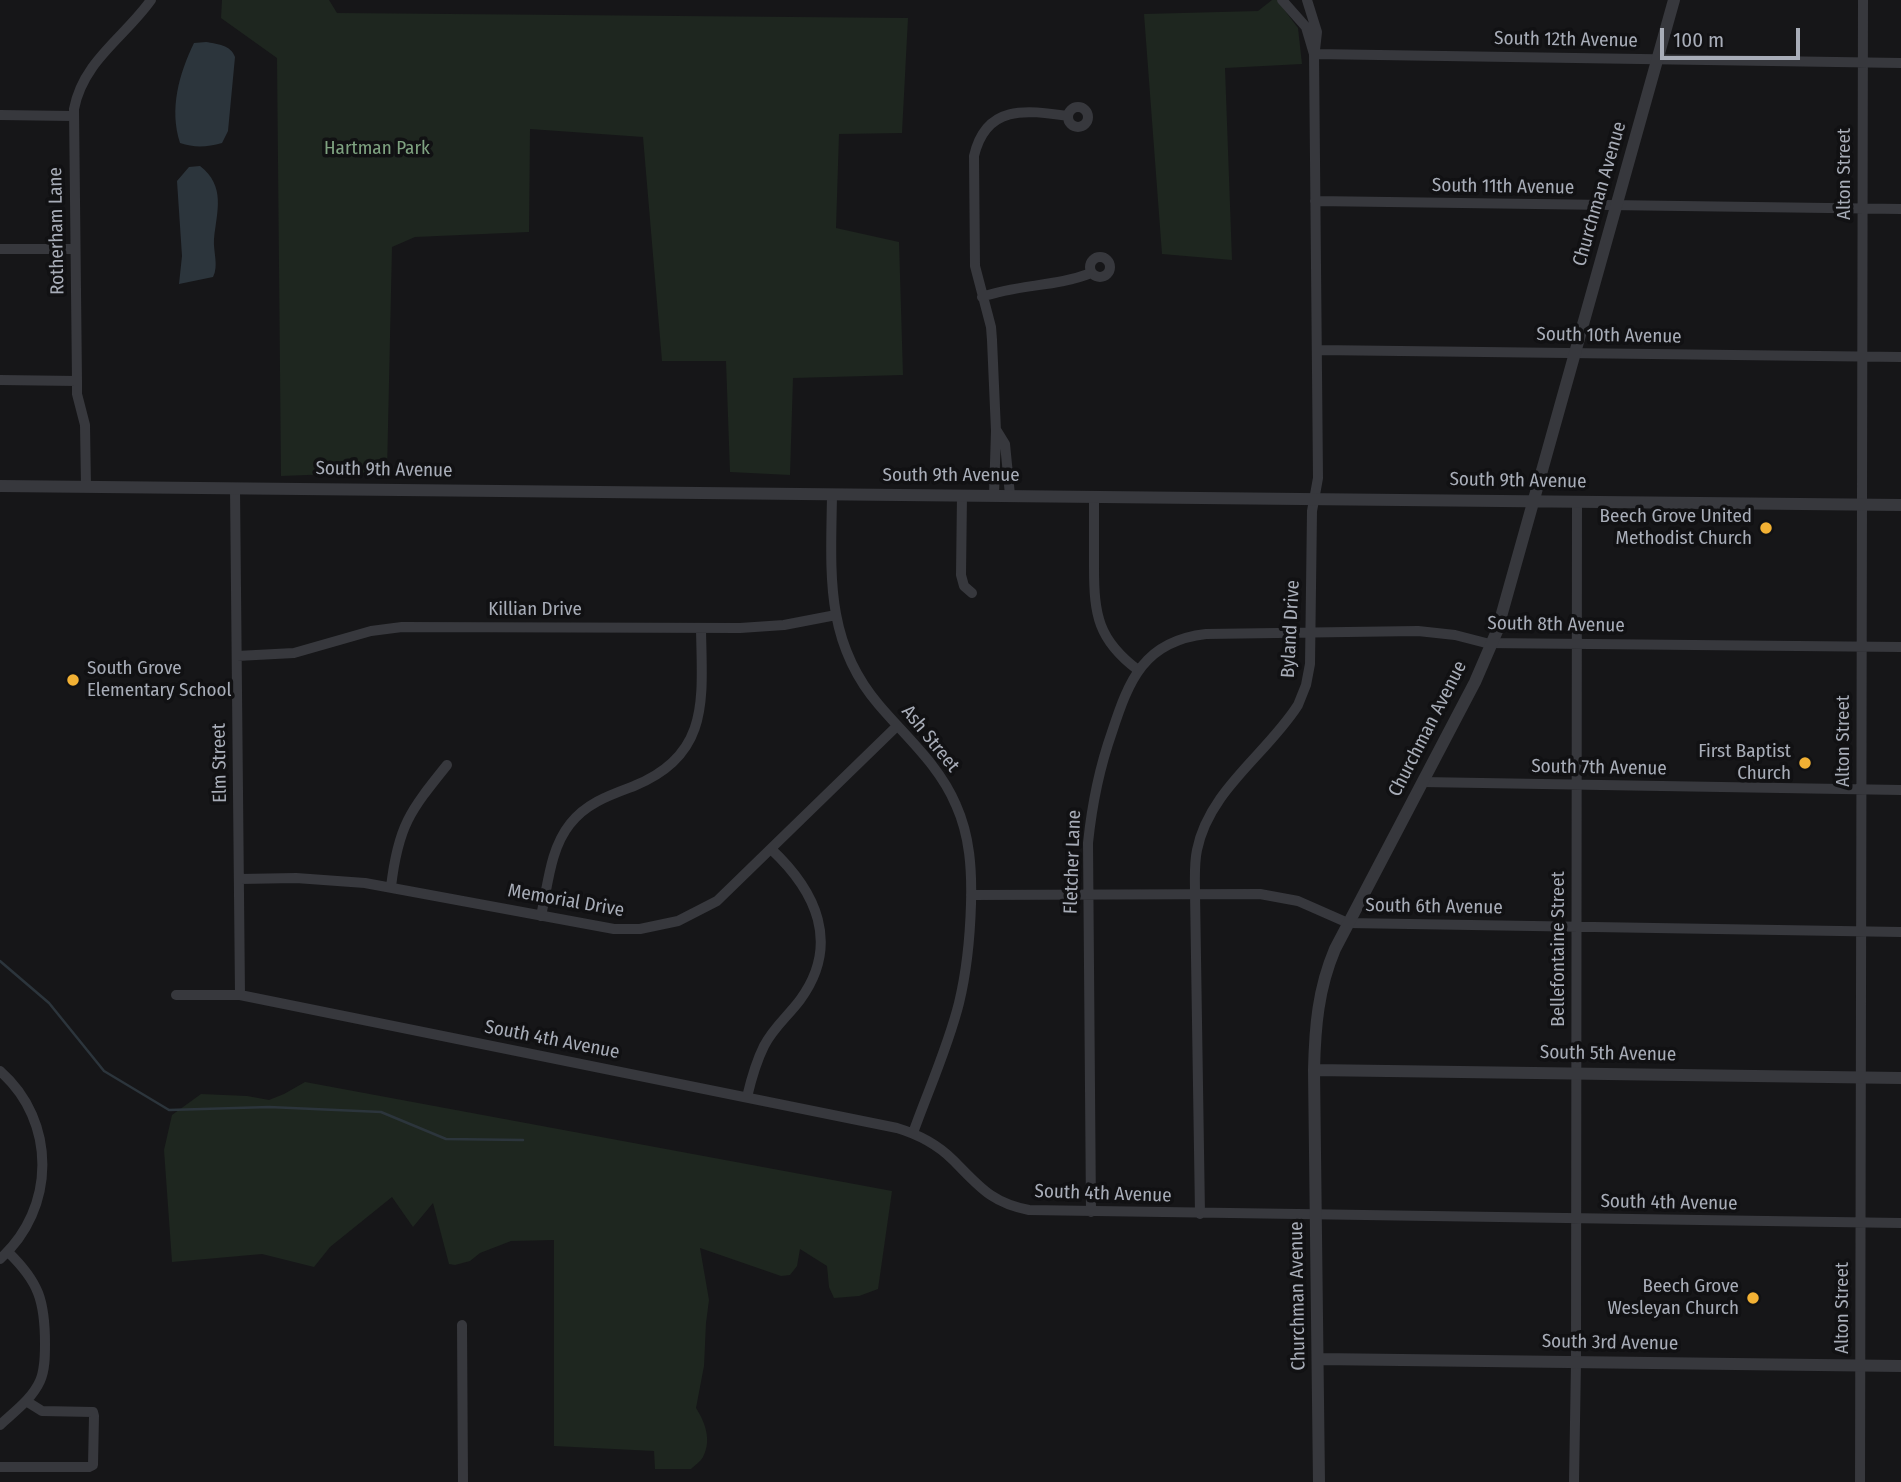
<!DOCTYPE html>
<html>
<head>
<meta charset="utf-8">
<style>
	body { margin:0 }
	#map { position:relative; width:1901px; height:1482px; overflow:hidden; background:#161618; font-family:"Fira Sans Condensed",sans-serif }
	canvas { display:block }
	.scale { position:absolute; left:1660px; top:28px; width:140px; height:32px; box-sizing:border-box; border:4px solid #a8adb8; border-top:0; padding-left:9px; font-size:21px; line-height:24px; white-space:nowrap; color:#a8adb8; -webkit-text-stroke:5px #111113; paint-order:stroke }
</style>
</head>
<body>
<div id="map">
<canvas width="1901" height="1482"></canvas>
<div class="scale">100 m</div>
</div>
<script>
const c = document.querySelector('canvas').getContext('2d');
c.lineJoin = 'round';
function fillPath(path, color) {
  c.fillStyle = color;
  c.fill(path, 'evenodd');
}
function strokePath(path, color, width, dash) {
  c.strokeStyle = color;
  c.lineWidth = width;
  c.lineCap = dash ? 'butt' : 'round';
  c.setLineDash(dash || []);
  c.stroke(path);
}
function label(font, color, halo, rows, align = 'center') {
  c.font = font + ' "Fira Sans Condensed",sans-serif';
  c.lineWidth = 7;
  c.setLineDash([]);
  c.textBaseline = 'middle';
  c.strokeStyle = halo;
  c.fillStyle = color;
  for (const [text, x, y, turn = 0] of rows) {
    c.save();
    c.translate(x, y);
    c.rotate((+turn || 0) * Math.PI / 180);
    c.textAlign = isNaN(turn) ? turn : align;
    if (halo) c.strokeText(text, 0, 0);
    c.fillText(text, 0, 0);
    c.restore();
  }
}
const green = new Path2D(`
	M222 0H329L337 13 908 18 902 133 839 134 836 228 899 242 903 375 793 378 790 475 730 472 726 361H662L643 137 530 129 529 232 415 237 392 247 387 472 281 476 277 58 221 18Z
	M1272 0H1277L1298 28 1302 64 1225 68 1232 260 1162 254 1144 14 1258 11Z
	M305 1082 892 1191 878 1289 859 1296 834 1298 829 1287 827 1266 800 1249 797 1266 790 1275 781 1276 700 1248 709 1300 706 1323 704 1366 696 1408C705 1422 712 1440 703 1457 701 1461 694 1466 691 1469H655L654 1451 554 1446V1240L511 1241 480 1253 470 1261 455 1265 449 1264 433 1203 413 1227 392 1197 330 1247 314 1267 262 1254 172 1262 164 1150 172 1115 201 1094 247 1096 269 1100 284 1094Z`);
const water = new Path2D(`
	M206 42C217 44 231 45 235 57L228 131 222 143C207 147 195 148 180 143 169 109 179 74 194 43Z
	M200 166C226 186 217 211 214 239 213 251 219 266 213 277L179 284 182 256 177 181 189 167Z`);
const stream = new Path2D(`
	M0 961 49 1003 104 1071 169 1110 269 1107 381 1112 446 1139 523 1140`);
const minor = new Path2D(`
	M1307 0 1317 32 1315 50
	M1314 54 1901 63
	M1068 117a10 10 0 1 1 20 0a10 10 0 1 1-20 0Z
	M0 115 73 116
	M1315 201 1901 209
	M0 249H75
	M1090 267a10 10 0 1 1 20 0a10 10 0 1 1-20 0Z
	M982 297C1018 284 1056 287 1091 273
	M1317 350 1901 357
	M0 380 77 381
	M997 431 1005 444 1010 495
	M86 487 85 425 77 394V381L74 109C83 61 125 37 151 0
	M235 488 240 995
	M832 494C831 572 824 641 879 705 907 738 939 765 956 805 970 836 972 870 971 904 970 938 967 970 959 1003 948 1047 928 1091 913 1133
	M962 495 961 575 964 586 972 593
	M994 495 996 431 992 340 991 327 975 266 974 156C986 104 1026 110 1068 116
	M1094 496C1094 520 1094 543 1094 567 1094 615 1098 640 1138 670
	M237 656 294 653 371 631 402 627 740 628 784 625 836 615
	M1422 782 1901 790
	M240 879 296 878 365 883 614 929H640L678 921 717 901 897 726
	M391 887C398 826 410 811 447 765
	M971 895 1260 894 1298 901 1348 923 1901 932
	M541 916C548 885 550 849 570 824 586 803 610 795 634 786 711 755 702 698 701 628
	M176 995H240L897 1128C917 1134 938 1145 953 1160 979 1186 991 1203 1029 1210L1901 1223
	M0 1071C57 1121 56 1209 0 1259
	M747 1097C751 1080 756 1062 764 1046 773 1028 788 1016 800 1000 841 944 816 891 771 849
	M1091 1212 1088 843C1092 804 1099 769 1112 732 1129 680 1144 641 1206 634L1418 631 1455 635 1486 643 1901 647
	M1200 1214 1195 893C1195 878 1194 864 1197 850 1209 790 1267 754 1298 705L1306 685 1310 664 1312 511 1318 478 1314 54 1306 27 1282 0
	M462 1325 463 1482
	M0 1425C14 1412 32 1399 40 1381 45 1370 45 1356 45 1344 45 1301 39 1282 8 1252
	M0 1467H89L93 1465 94 1416 93 1412 42 1411 26 1401
	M1574 1482 1576 1362 1577 501
	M1860 1482 1863 0`);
const tertiary = new Path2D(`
	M0 486 1901 505
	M1314 1070 1901 1078
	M1318 1359 1901 1366
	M1319 1482 1314 1070C1315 1027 1318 989 1335 949L1475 682 1497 631 1674 0`);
const markers = [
	[1766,528,7,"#f2b134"],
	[73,680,7,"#f2b134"],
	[1805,763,7,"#f2b134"],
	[1753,1298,7,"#f2b134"]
];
const streetNames = [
	["South 12th Avenue",1566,40,1],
	["Alton Street",1845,174,-90],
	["South 11th Avenue",1503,187,1],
	["Churchman Avenue",1600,194,-74],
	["Rotherham Lane",57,231,-91],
	["South 10th Avenue",1609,336,1],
	["South 9th Avenue",384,470,1],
	["South 9th Avenue",951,476],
	["South 9th Avenue",1518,481,1],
	["Killian Drive",535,610],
	["South 8th Avenue",1556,625,1],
	["Byland Drive",1291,629,-87],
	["Churchman Avenue",1428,729,-63],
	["Ash Street",930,739,51],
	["Alton Street",1844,741,-90],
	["Elm Street",220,763,-91],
	["South 7th Avenue",1599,768,1],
	["Fletcher Lane",1073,862,-88],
	["Memorial Drive",566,901,10],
	["South 6th Avenue",1434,907,1],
	["Bellefontaine Street",1559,949,-90],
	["South 4th Avenue",552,1040,11],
	["South 5th Avenue",1608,1054,1],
	["South 4th Avenue",1103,1194,2],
	["South 4th Avenue",1669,1203,1],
	["Churchman Avenue",1298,1296,-91],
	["Alton Street",1843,1308,-90],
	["South 3rd Avenue",1610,1343,1]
];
const parkNames = [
	["Hartman Park",377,149]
];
const poiNames = [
	["Beech Grove United",1752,517],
	["Methodist Church",1752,539],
	["South Grove",87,669,"left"],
	["Elementary School",87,691,"left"],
	["First Baptist",1791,752],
	["Church",1791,774],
	["Beech Grove",1739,1287],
	["Wesleyan Church",1739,1309]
];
fillPath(green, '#1e261f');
fillPath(water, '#2c353c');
strokePath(stream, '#2c353c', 2.5);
strokePath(minor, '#37383d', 10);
strokePath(tertiary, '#37383d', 12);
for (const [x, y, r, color] of markers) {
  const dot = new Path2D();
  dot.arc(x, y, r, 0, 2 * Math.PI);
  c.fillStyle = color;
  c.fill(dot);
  strokePath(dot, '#111113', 2.5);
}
label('19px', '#a8adb8', '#111113', streetNames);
label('19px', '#7fa381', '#111113', parkNames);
label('19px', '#a8adb8', '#111113', poiNames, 'right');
</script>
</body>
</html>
